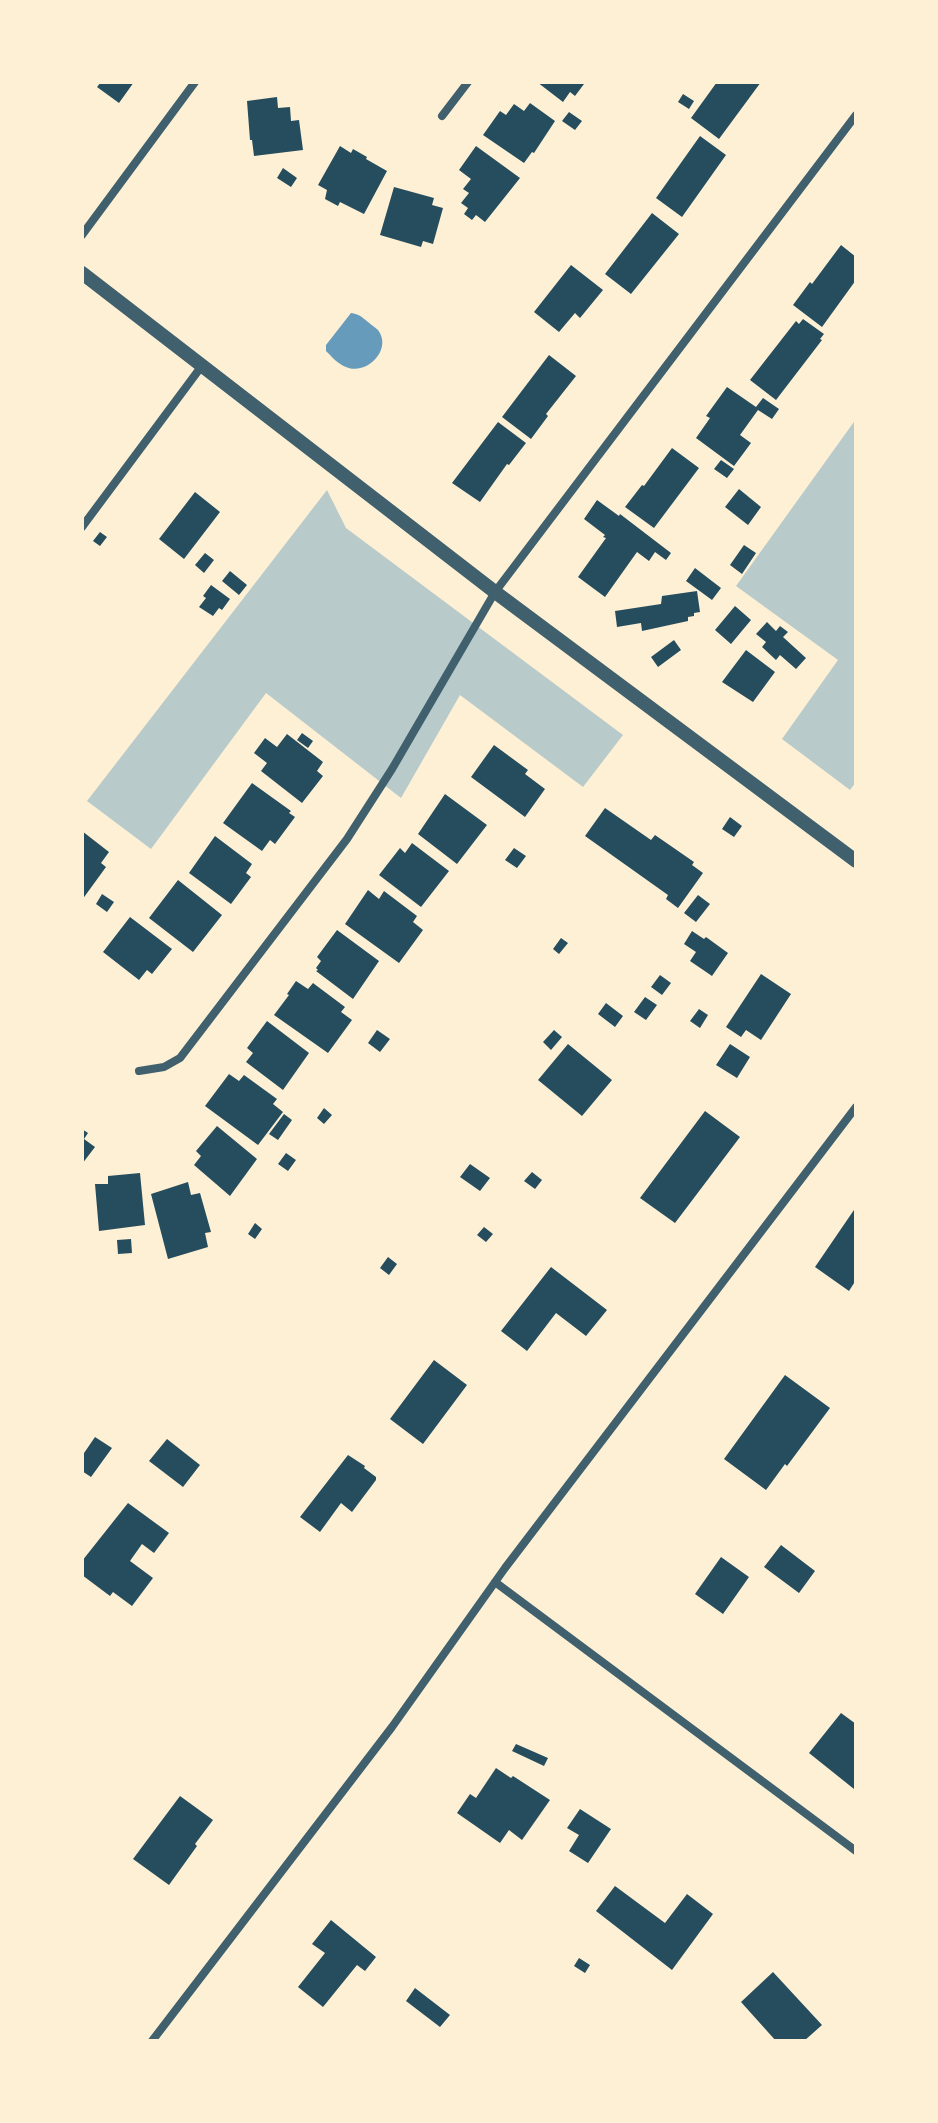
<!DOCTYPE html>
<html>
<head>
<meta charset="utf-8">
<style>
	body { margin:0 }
	#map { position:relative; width:938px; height:2123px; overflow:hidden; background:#fdf0d5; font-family:Barlow,sans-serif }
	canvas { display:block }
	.frame { position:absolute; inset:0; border:84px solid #fdf0d5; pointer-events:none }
</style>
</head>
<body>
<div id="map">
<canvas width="938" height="2123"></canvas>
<div class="frame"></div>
</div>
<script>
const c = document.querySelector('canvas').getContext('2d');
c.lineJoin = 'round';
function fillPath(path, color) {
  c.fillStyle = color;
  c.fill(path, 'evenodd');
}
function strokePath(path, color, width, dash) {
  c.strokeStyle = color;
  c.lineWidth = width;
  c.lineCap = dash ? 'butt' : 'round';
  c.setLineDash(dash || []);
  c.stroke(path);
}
const green = new Path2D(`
	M856 419V782L850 790 782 739 838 660 736 586Z
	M327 490 346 528 623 735 583 787 460 695 401 798 266 693 151 849 87 801Z`);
const water = new Path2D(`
	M351 313C359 314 362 317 368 322 371 325 375 327 378 330 393 350 366 376 346 367 338 364 332 357 326 351V345Z`);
const building = new Path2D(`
	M101 82H134L119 103 97 87Z
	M537 82H582L584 84 575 96 570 92 563 102Z
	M717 82H761L719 139 691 118Z
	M683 94 694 101 689 109 678 102Z
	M277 97 278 108 290 107 291 121 299 120 303 150 254 156 252 140H250L247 101Z
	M530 103 555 121 534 153 532 152 524 163 483 135 500 111 506 115 514 104 524 111Z
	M569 112 582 121 575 130 562 121Z
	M700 136 726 155 682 217 656 198Z
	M340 146 351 153 353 149 367 157 366 159 387 171 364 214 340 202 338 206 325 199 327 190 318 185Z
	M476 146 520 178 485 222 476 215 472 220 464 214 468 208 461 203 469 193 463 189 471 179 459 170Z
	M283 168 297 178 291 187 277 178Z
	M394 187 434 198 432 205 443 208 433 244 423 241 421 247 380 235Z
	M652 213 679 234 631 294 605 274Z
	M841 245 856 257V280L822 327 793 305 810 282 812 284Z
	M571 265 603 290 580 318 575 313 559 332 534 312Z
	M803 319 824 334 820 339 822 340 776 400 750 380 796 321 799 324Z
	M549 355 576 376 546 414 548 416 531 439 502 417Z
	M727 387 756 407 763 398 779 409 772 419 758 410 740 435 751 443 734 466 696 438 710 418 706 416Z
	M498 422 526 443 509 465 507 464 480 502 452 483Z
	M672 448 699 468 654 528 625 507 642 485 644 486Z
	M721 460 734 469 727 478 714 469Z
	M739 489 761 507 748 525 725 507Z
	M195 492 220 512 184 559 159 539Z
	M597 500 619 516 620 514 671 553 666 560 655 552 649 561 637 552 605 597 578 577 606 538 603 537 605 535 584 519Z
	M100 532 107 537 100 546 93 541Z
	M744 545 756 553 742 574 730 565Z
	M205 553 214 560 204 573 195 565Z
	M695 568 721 588 712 600 686 581Z
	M230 571 247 585 239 595 222 581Z
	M211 585 230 599 222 610 219 608 213 616 199 607 206 598 203 596Z
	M697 591 700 612 694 613V616L688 617V621L642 631 641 623 617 627 615 611 661 604 662 596Z
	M735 606 751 620 731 644 715 630Z
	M767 622 776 631 780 626 788 632 783 637 806 658 796 669 780 655 776 660 762 647 766 642 756 634Z
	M674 640 681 650 658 667 651 657Z
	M746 650 775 672 753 702 722 682Z
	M302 733 313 741 308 748 297 740Z
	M287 734 323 762 317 771 323 776 302 803 261 771 267 763 254 753 265 738 277 747Z
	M494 745 528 770 525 774 545 789 525 817 471 777Z
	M252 783 291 811 289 813 295 817 275 844 270 840 262 851 223 823Z
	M445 794 487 825 457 864 418 834Z
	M605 808 651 840 655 835 694 862 692 865 703 873 678 908 666 899 668 895 585 836Z
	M730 817 742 826 734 837 722 829Z
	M82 831 109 852 101 863 106 867 82 900Z
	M215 836 252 864 246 873 251 877 231 904 189 873Z
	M412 843 449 871 421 907 379 875 400 848 405 853Z
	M514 848 526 856 517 868 505 860Z
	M178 880 222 915 193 952 149 918Z
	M368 890 379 899 384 891 417 916 413 922 423 930 399 963 345 924Z
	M102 894 114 902 107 912 96 904Z
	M698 895 710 904 696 922 684 913Z
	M130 917 172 949 152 974 147 970 139 980 103 952Z
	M337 930 379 961 353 999 316 971 318 970 316 968 321 961 317 957Z
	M692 931 704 939 706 937 728 953 712 976 690 961 696 952 684 944Z
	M561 938 568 943 559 954 553 949Z
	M761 974 791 994 761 1040 746 1030 741 1037 726 1027Z
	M660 975 671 983 662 995 651 987Z
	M296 981 308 989 313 983 345 1007 341 1012 352 1020 328 1053 274 1015 289 995 287 994Z
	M645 997 657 1005 646 1020 634 1012Z
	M606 1003 623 1016 615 1027 598 1014Z
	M699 1009 708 1015 700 1028 690 1021Z
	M267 1021 309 1053 283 1090 246 1062 253 1053 247 1048Z
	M377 1030 390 1039 380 1052 368 1043Z
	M554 1030 562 1037 551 1050 543 1042Z
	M568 1044 612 1080 582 1116 538 1080Z
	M730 1044 750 1057 737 1078 716 1065Z
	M229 1074 239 1081 244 1075 277 1099 273 1104 283 1112 258 1145 205 1106Z
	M324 1108 332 1115 324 1124 317 1118Z
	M705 1111 740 1137 675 1223 640 1198Z
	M284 1114 292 1120 278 1140 269 1134Z
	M217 1126 257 1159 230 1196 194 1165 201 1156 196 1151Z
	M82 1129 88 1133 84 1139 95 1147 82 1164Z
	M286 1153 296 1160 288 1171 278 1164Z
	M470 1164 490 1178 480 1191 460 1177Z
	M532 1172 542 1180 535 1189 524 1181Z
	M140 1173 145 1225 99 1231 95 1184H108V1176Z
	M188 1182 191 1195 200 1193 211 1232 205 1233 208 1247 168 1259 151 1194Z
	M856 1207V1280L849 1291 815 1267Z
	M255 1223 262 1229 255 1239 248 1234Z
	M484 1227 493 1234 486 1242 477 1235Z
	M131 1239 132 1253 118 1254 117 1240Z
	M388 1257 397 1264 389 1275 380 1268Z
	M551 1267 607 1310 586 1336 556 1313 527 1351 501 1331Z
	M434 1360 467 1385 423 1444 390 1419Z
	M785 1375 830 1408 787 1466 785 1464 766 1490 724 1459Z
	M95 1437 112 1448 91 1477 82 1471V1456Z
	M167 1439 200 1465 183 1487 149 1461Z
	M348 1455 365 1466 364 1468 376 1477V1480L352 1512 341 1503 320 1532 300 1517Z
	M128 1503 169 1533 154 1553 142 1544 130 1561 153 1578 132 1606 113 1592 110 1596 82 1575V1561Z
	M781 1545 815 1571 799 1593 764 1567Z
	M721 1557 749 1577 723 1614 695 1594Z
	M841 1713 856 1724V1786L854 1789 809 1753Z
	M516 1744 548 1758 544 1766 512 1751Z
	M496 1768 511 1778 513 1776 550 1800 522 1840 509 1830 500 1843 457 1813 470 1794 476 1798Z
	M180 1796 213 1820 195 1844 197 1846 169 1885 133 1859Z
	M580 1809 611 1829 588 1863 569 1851 579 1835 567 1828Z
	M615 1886 665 1923 687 1894 713 1914 672 1970 596 1911Z
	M331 1920 376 1957 365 1971 357 1965 323 2007 298 1987 325 1953 312 1944Z
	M579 1958 590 1965 585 1973 574 1966Z
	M773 1972 822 2025 804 2041H776L741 2002Z
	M415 1988 450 2015 440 2027 406 2001Z`);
const minor = new Path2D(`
	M442 116 468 82
	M82 235 195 82
	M82 527 201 367
	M139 1071 164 1067 180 1058 347 839 392 769 495 592 856 115
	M495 1582 856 1851
	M152 2041 392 1727 505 1568 856 1107`);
const tertiary = new Path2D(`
	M82 273 495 592 856 861`);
fillPath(green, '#b9caca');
fillPath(water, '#669bbc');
fillPath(building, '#264d5e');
strokePath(minor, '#3f606c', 8);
strokePath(tertiary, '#3f606c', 14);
</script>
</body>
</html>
